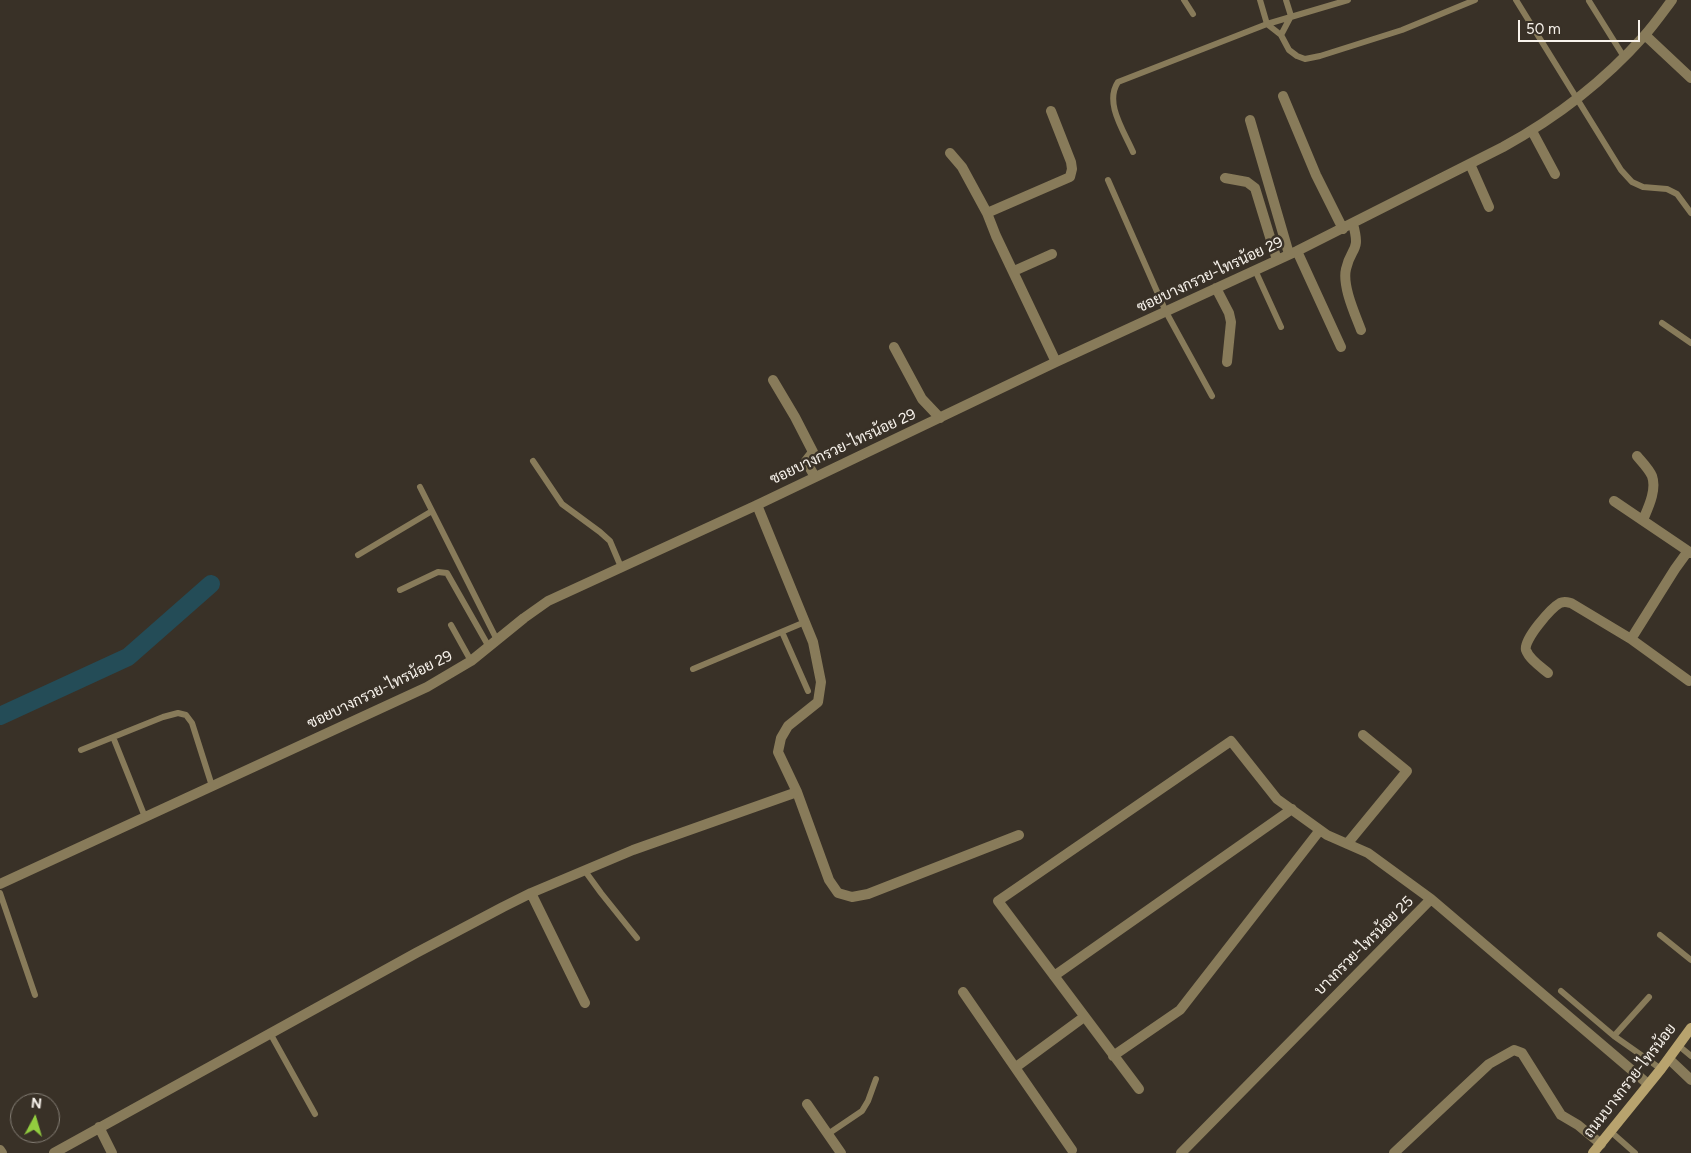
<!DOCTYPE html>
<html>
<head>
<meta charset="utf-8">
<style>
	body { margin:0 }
	#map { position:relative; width:1691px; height:1153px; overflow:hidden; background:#393127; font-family:Figtree,sans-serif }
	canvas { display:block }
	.north { position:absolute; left:10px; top:1093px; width:50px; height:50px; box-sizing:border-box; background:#393127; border:1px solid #857f76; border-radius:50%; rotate:6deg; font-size:14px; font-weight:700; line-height:20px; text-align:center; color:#f8f3ec }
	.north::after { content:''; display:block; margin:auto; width:18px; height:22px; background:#92cd3f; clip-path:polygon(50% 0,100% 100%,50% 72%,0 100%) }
	.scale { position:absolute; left:1518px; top:20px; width:122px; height:22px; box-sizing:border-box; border:2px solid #f8f3ec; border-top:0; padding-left:6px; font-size:15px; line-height:18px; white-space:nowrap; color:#f8f3ec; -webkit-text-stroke:4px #393127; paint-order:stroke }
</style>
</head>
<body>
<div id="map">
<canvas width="1691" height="1153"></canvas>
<div class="north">N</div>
<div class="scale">50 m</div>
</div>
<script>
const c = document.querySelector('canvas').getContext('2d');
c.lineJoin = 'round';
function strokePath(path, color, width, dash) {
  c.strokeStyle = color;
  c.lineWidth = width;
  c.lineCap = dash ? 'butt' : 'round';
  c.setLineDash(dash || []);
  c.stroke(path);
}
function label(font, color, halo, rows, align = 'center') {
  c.font = font + ' Figtree,Sarabun,sans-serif';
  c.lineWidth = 5;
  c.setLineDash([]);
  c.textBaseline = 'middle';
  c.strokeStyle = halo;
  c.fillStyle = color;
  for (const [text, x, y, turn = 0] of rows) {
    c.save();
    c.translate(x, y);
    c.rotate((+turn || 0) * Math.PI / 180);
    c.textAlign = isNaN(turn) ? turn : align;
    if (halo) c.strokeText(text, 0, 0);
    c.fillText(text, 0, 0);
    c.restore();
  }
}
const canal = new Path2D(`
	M0 716 128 657 211 584`);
const lane = new Path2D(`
	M1184 0 1193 14
	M1260 0 1267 24 1281 35 1289 50 1297 56 1305 59 1320 56 1402 30 1475 0
	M1516 0 1621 170 1632 182 1643 187 1667 189 1677 194 1691 213
	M1589 1 1624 57
	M1281 35 1291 16 1286 0
	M1133 152C1124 131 1104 103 1118 82L1267 24 1348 0
	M1108 180 1166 312 1212 396
	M1255 270 1281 327
	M1662 323 1691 343
	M533 461 562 504 600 532 610 541 621 567
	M420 487 497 640
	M358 555 432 511
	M400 590 438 572 447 573 489 647
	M451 625 471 661
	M782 632 808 691
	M693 669 805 622
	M113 737 145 817
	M81 750 163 717 178 713 186 715 192 723 212 786
	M585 871 601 893 637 938
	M0 893 35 995
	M1660 935 1691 960
	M1561 991 1614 1036 1661 1069
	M270 1033 315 1114
	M1614 1036 1649 997
	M1679 1046 1691 1056
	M1610 1131 1635 1153
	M828 1134 862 1111 868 1101 876 1079`);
const street = new Path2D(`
	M1645 35 1691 78
	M1283 96 1316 175 1343 229
	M1051 111 1071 162 1072 169 1070 177 987 213 996 236 1056 362
	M1250 120 1289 254
	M1532 131 1555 174
	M950 153 962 167 987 213
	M1470 164 1489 207
	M1225 178 1247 182 1255 188 1277 260
	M1353 224C1361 253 1351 246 1346 269 1342 286 1355 314 1361 330
	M1297 251 1341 347
	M1014 271 1052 254
	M1216 288 1229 313 1231 322 1227 362
	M894 347 922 399 940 418
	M773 380 795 417 813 452 806 461 815 477
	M1637 456C1642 462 1649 469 1652 476 1657 490 1648 508 1643 520
	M1614 501 1691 553
	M757 505 813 642 821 682 818 702 788 726 781 738 778 752 797 792 829 880 838 893 852 897 868 894 1019 835
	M1688 551 1675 569 1631 639 1689 681
	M1548 673C1541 667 1529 659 1526 650 1523 640 1551 608 1560 603 1564 601 1567 602 1571 603L1631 639
	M1347 844 1407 771 1363 735
	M0 884 427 687 471 661 524 618 548 601 757 505 1056 362 1297 251 1503 147C1556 118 1604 81 1644 36 1654 25 1663 12 1672 0
	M531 893 585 1003
	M1054 976 1292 809
	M963 992 1072 1150
	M1113 1056 1180 1010 1320 830
	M1669 1059 1691 1080
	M1016 1067 1084 1017
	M1139 1089 998 901 1231 741 1277 799 1327 835 1368 853 1431 899 1648 1084
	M807 1104 841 1153
	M99 1127 112 1153
	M0 1150 2 1153
	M54 1153 416 953 503 907 531 893 633 850 797 792
	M1181 1153 1431 899
	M1394 1153 1489 1064 1514 1050 1522 1053 1561 1115 1578 1125 1601 1144`);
const secondary = new Path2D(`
	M1593 1153 1661 1069 1691 1028`);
const streetNames = [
	["ซอยบางกรวย-ไทรน้อย 29",1210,275,-25],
	["ซอยบางกรวย-ไทรน้อย 29",843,447,-25],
	["ซอยบางกรวย-ไทรน้อย 29",380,690,-26],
	["บางกรวย-ไทรน้อย 25",1364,946,-45],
	["ถนนบางกรวย-ไทรน้อย",1630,1081,-52]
];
strokePath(canal, '#244c57', 18);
strokePath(lane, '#887b5a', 6);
strokePath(street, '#887b5a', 10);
strokePath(secondary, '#b8a36e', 10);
label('15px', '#f8f3ec', '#393127', streetNames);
</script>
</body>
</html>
